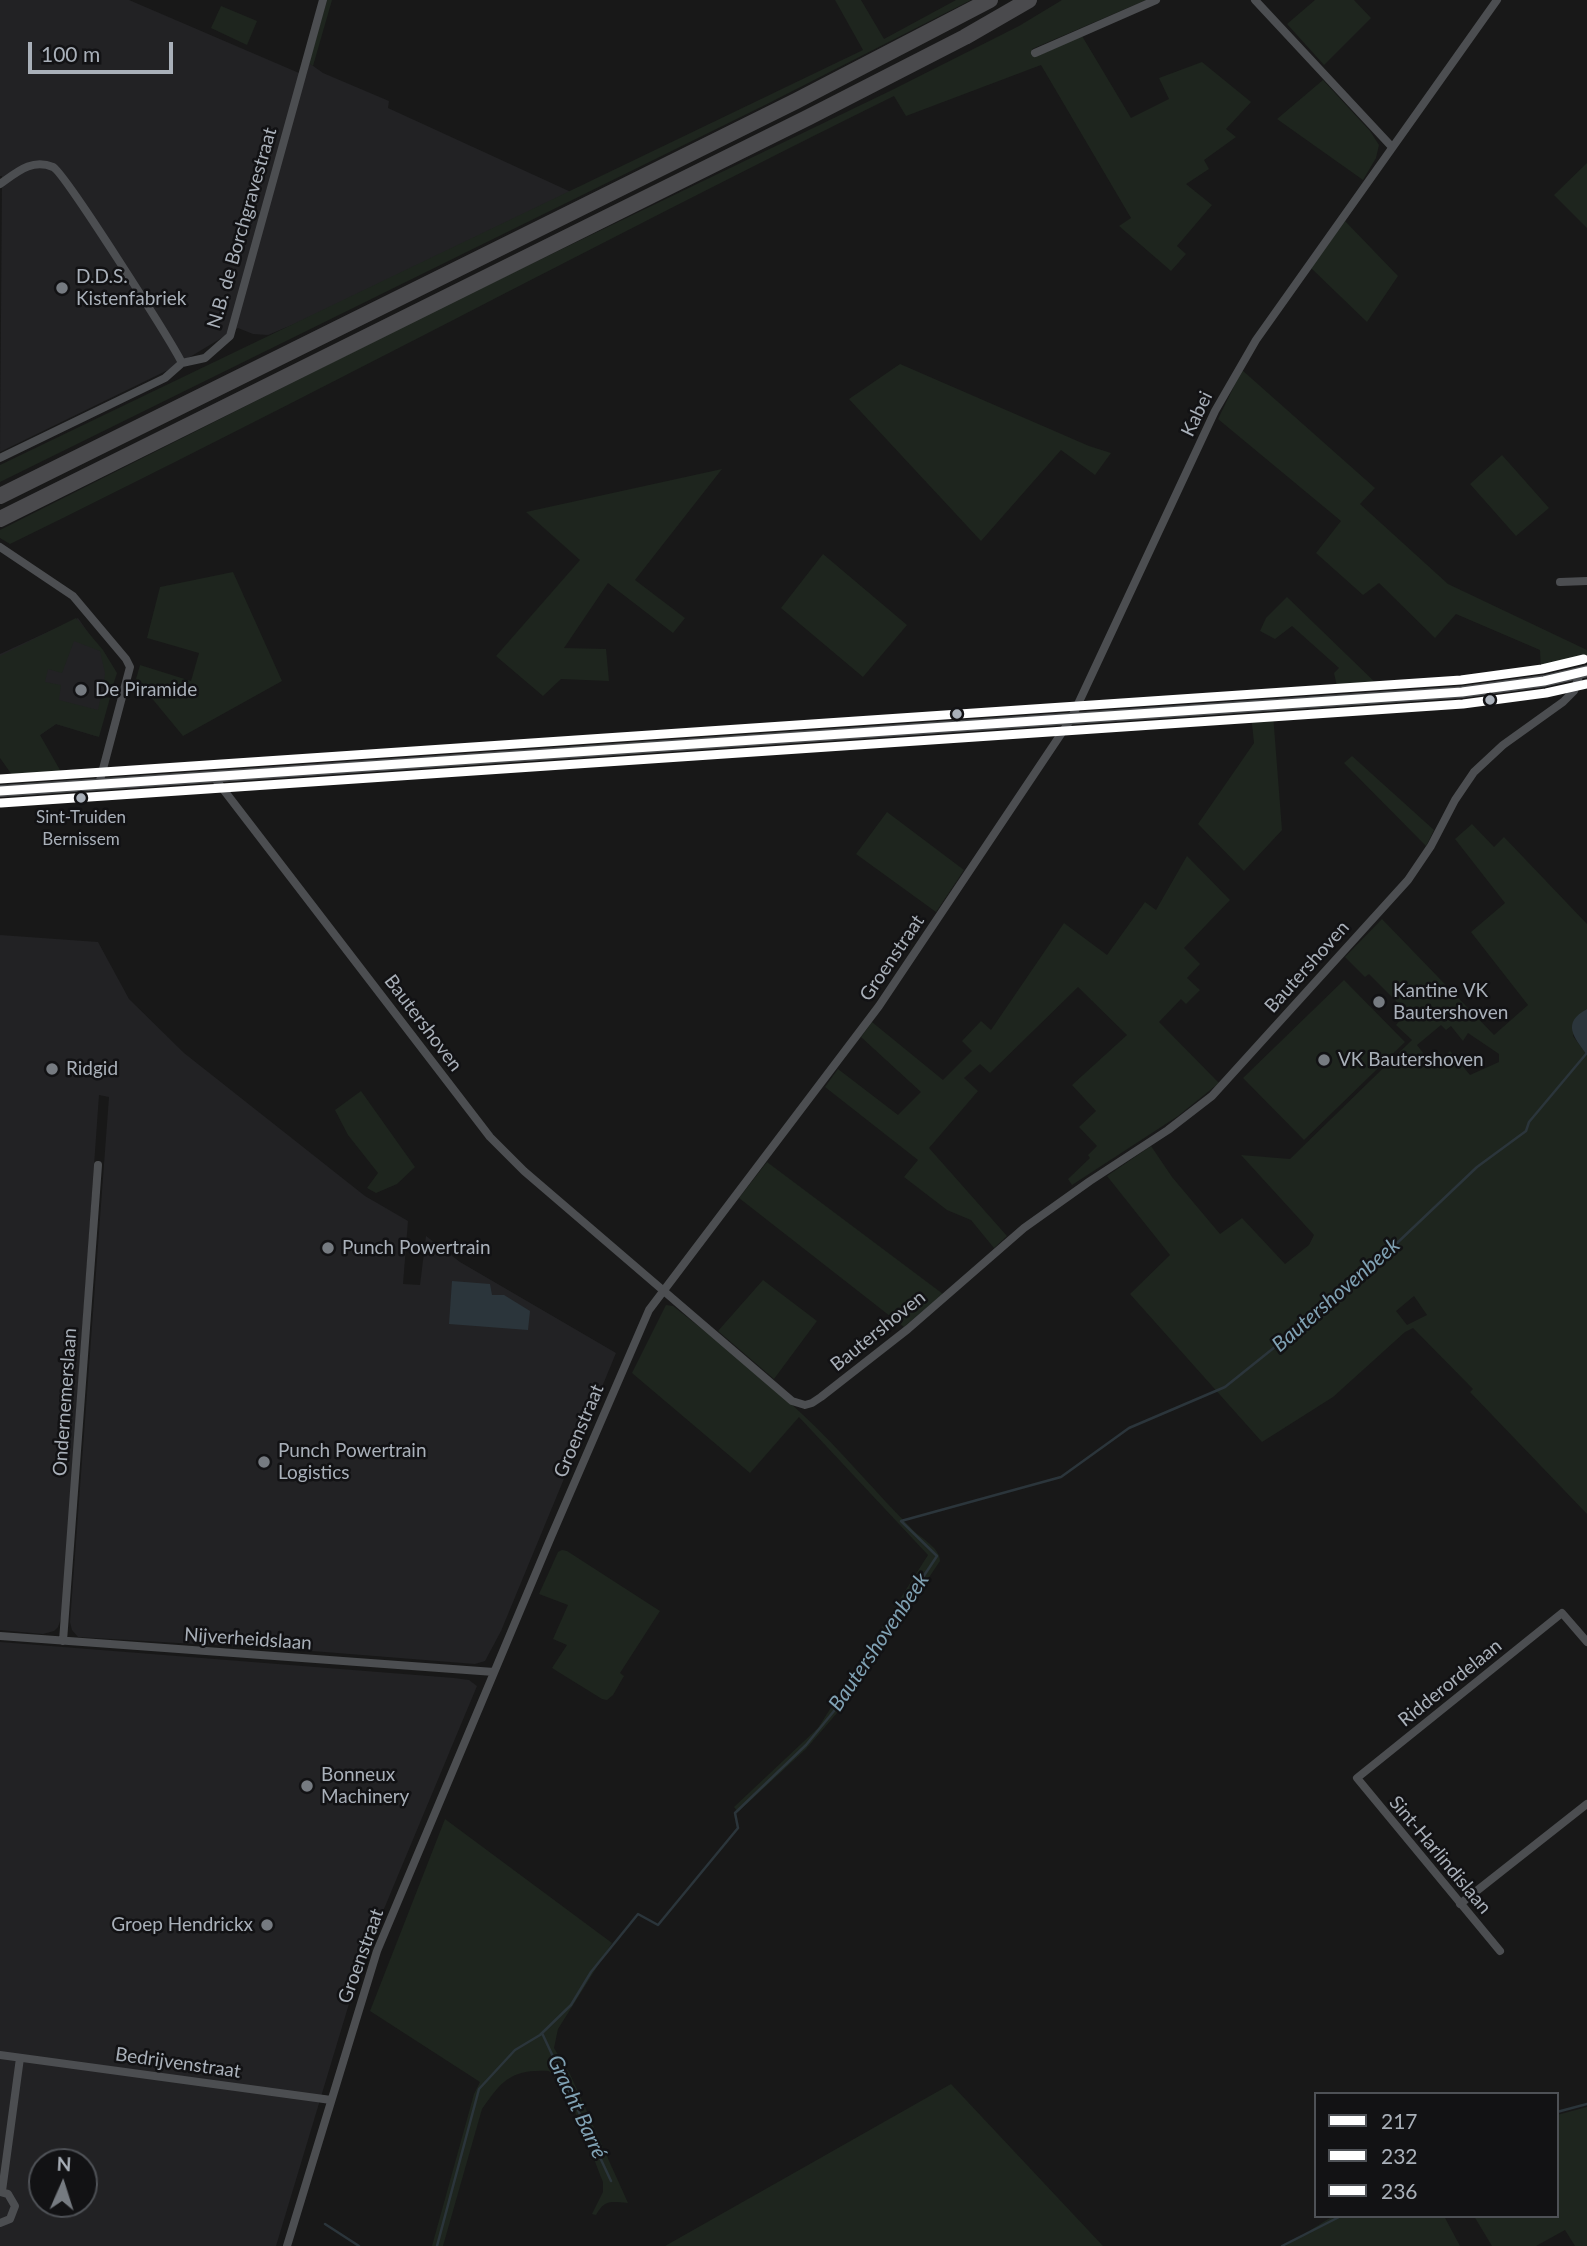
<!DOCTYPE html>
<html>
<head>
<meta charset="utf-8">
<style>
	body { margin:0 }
	#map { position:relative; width:1587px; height:2246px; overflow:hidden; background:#181818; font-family:Lato,sans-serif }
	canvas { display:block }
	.legend { position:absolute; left:1314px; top:2092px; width:245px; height:126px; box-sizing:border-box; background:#121214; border:2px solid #4e5156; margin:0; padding:9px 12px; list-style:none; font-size:21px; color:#a9b0b9 }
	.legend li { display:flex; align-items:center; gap:14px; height:35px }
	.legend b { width:35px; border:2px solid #4e5156 }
	.north { position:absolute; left:28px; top:2148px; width:70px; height:70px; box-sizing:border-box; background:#121214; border:2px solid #4e5156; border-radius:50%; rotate:3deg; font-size:19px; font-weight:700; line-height:28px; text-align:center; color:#a9b0b9 }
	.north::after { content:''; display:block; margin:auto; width:24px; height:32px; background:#767b81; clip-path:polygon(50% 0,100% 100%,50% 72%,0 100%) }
	.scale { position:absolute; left:28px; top:42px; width:145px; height:32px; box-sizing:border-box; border:4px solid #a9b0b9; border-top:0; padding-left:9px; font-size:21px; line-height:24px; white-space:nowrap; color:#a9b0b9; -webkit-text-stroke:5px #121214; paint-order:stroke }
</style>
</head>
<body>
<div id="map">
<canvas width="1587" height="2246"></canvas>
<ul class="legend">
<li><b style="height:9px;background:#fff"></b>217</li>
<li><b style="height:9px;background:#fff"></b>232</li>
<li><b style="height:9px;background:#fff"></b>236</li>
</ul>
<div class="north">N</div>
<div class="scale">100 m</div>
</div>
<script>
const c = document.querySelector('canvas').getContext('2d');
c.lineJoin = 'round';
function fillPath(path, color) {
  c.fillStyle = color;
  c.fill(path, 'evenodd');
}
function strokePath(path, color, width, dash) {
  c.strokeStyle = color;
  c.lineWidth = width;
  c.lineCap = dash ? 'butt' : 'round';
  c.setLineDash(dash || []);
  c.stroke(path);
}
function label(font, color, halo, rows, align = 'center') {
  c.font = font + ' Lato,sans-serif';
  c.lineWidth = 5;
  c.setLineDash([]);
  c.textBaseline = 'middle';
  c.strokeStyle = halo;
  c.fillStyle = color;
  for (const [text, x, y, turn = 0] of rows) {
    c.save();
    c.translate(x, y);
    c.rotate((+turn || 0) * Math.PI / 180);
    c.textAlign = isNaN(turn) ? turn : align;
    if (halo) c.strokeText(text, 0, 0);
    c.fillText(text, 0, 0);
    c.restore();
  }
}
const built = new Path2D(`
	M0 0H129L306 76 309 63 323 73 389 101 388 108 571 192 311 317 268 335 253 334 238 328 170 369 0 452 2 176H0Z
	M78 618 113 668 96 736 56 724 40 735 0 670V654Z
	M0 935 98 942 129 999 184 1053 365 1196 408 1221 403 1284 420 1285 426 1236 460 1262 616 1353 501 1631 485 1661 475 1664 312 1651 78 1637 72 1630 70 1622 109 1097 99 1095 62 1616 58 1627 54 1631 43 1634 0 1630Z
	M0 1642 454 1678 469 1680 477 1686 361 1964 276 2246H0ZM42 2162H84V2204H42Z`);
const green = new Path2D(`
	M327 0H332L313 66 309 63Z
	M835 0H861L884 39 956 0H971L767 104 0 482V465L863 50Z
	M1062 0H1146L1032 49 1037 56 1082 36 1131 118 1169 99 1159 78 1202 62 1251 102 1226 129 1236 137 1204 160 1209 169 1186 184 1212 205 1177 246 1186 254 1171 271 1119 226 1131 218 1041 65 906 116 894 96C598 242 307 399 10 544L0 538V530L452 302 892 90 1019 26Z
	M1315 0H1354L1371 18 1324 65 1287 24Z
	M221 6 257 21 247 45 211 28Z
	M1323 80 1370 131 1379 145 1376 158 1363 180 1277 119Z
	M1587 163V228L1554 195Z
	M1345 221 1398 276 1367 322 1311 268Z
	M900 364 1089 446 1111 453 1095 475 1061 450 981 541 849 399Z
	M1242 370 1375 488 1360 504 1448 584 1587 650V660L1541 671 1540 650 1456 614 1435 638 1379 583 1363 595 1316 553 1341 521 1218 419Z
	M1502 455 1549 508 1516 536 1470 484Z
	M722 469 635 580 685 618 673 633 608 583 564 648 606 649 609 681 561 679 543 696 496 656 580 560 526 512Z
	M823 554 907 625 863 677 781 608Z
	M233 572 282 681 183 736 136 679 140 665 191 681 199 653 147 638 160 587Z
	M1287 597 1381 688 1338 691 1334 673 1339 668 1292 626 1275 639 1260 631 1266 618Z
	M76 618 103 650 117 673 113 685 104 683 105 673 100 651 74 641 62 673 48 669 45 682 61 685 59 700 98 710 101 696 110 698 99 737 56 724 40 735 64 777 17 782 0 758V656Z
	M1251 714H1273L1282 830 1244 871 1198 824 1254 743Z
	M1352 756 1434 830 1426 846 1344 763Z
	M887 812 964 870 936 912 856 854Z
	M1472 824 1494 847 1504 837 1587 924V1009L1585 1010 1573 1036 1587 1055V1514L1470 1392 1473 1389 1413 1328 1405 1332 1333 1397 1262 1442 1130 1294 1170 1255 1107 1176 1151 1146 1172 1177 1220 1234 1242 1218 1285 1264 1309 1245 1314 1235 1241 1155 1290 1159 1412 1040 1396 1025 1407 1012 1369 974 1365 977 1345 957 1382 919 1494 1035 1528 1005 1471 932 1505 903 1455 839ZM1441 1025 1446 1030 1451 1026 1463 1041 1468 1033 1499 1054V1062L1470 1075 1450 1051 1434 1067 1417 1045ZM1414 1296 1427 1315 1407 1325 1396 1311Z
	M1187 856 1230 900 1184 948 1200 964 1187 978 1200 990 1186 1004 1181 999 1159 1022 1219 1083 1178 1116 1072 1185 1068 1179 1090 1158 1088 1155 1097 1146 1079 1127 1096 1111 1072 1085 1127 1035 1078 987 990 1073 980 1064 964 1078 978 1091 929 1148 1007 1236 994 1248 971 1220 947 1210 904 1177 918 1160 825 1087 838 1069 898 1115 921 1092 861 1037 872 1022 943 1080 972 1051 962 1041 981 1021 991 1030 1064 923 1107 955 1145 902 1156 910Z
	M1344 980 1405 1042 1304 1140 1243 1078Z
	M361 1091 415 1167 397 1184 376 1193 367 1188 378 1173 348 1135 335 1110Z
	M767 1162 943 1294 904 1327 739 1198Z
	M763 1280 817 1321 774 1379 718 1331Z
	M666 1305 673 1306C716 1340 761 1375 801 1413 841 1450 875 1492 913 1530 922 1539 940 1548 940 1561L843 1706 806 1749 738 1812 734 1807 818 1728 928 1555 799 1417 750 1473 632 1373Z
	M562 1550 567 1551 660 1611 620 1673 624 1676 613 1695 607 1700 602 1699 552 1668 567 1645 553 1639 568 1605 539 1594 558 1552Z
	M445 1819 612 1943 558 2029 554 2048 570 2074 628 2203C611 2202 605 2199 596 2215L592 2214 603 2192V2182C588 2145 576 2101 549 2071 512 2069 502 2080 482 2109L443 2246H432L474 2094 480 2082 370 2011Z
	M951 2084 1103 2246H665Z
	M1587 2107V2246H1575L1565 2230 1536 2246H1492L1474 2216H1557V2115Z
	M1333 2216H1444L1460 2246H1285Z`);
const water = new Path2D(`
	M1587 1009V1055C1574 1037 1561 1023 1587 1009Z
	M452 1281 490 1284 492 1295H504L530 1311 528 1330 449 1324Z`);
const stream = new Path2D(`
	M542 2033 611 2181
	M1557 2112 1587 2104
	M325 2224 359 2246
	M437 2246 479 2089 515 2050 540 2035 571 2005 591 1972 638 1914 658 1925 738 1828 735 1813 806 1745 834 1711 937 1556 901 1521 1061 1477 1129 1428 1225 1387 1356 1282 1477 1167 1526 1131 1529 1122 1586 1054
	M1282 2246 1341 2216`);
const street = new Path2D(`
	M1255 0 1392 147
	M1035 53 1156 0
	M0 184C17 172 32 158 53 167 64 172 171 341 182 363
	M0 458 165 378 182 363 205 358 230 336 323 0
	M0 547 73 596 126 659 130 667 99 784
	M1560 582 1587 581
	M213 776 490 1137 524 1171 792 1401 805 1405 812 1403 821 1397 908 1329 1024 1228 1090 1181 1168 1130 1212 1096 1408 880 1431 846 1455 800 1474 772 1503 745 1563 702 1574 691 1580 673
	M0 1636 494 1672
	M63 1641 98 1165
	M1460 1904 1587 1804
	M1500 1951 1357 1778 1562 1613 1587 1642
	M0 2055 331 2100
	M2 2191 20 2058
	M0 2192 8 2194 15 2206 10 2219 0 2223
	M287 2246 377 1951 551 1537 649 1310 879 1006 1061 734 1071 719 1215 411 1256 340 1497 0`);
const secondary = new Path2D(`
	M0 791 1462 692 1544 681 1587 671`);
const highway = new Path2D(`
	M0 496 796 101 990 0
	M0 519 809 117 965 37 1029 0`);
const bus1 = new Path2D(`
	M0 791 1462 692 1544 681 1587 671`);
const bus2 = new Path2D(`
	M1 803 1463 704 1546 693 1587 684`);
const bus3 = new Path2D(`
	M0 779 1461 680 1542 669 1584 659`);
const markers = [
	[62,288,7,"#767b81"],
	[81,690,7,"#767b81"],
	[1490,700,6,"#a9b0b9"],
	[957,714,6,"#a9b0b9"],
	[81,798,6,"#a9b0b9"],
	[1379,1002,7,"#767b81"],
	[1324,1060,7,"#767b81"],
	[52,1069,7,"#767b81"],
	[328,1248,7,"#767b81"],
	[264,1462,7,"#767b81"],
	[307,1786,7,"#767b81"],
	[267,1925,7,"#767b81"]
];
const busNames = [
	["Sint-Truiden",81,818],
	["Bernissem",81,840]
];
const streetNames = [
	["N.B. de Borchgravestraat",242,228,-74],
	["Kabei",1197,414,-64],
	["Groenstraat",892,958,-56],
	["Bautershoven",1307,967,-48],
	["Bautershoven",423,1023,53],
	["Bautershoven",878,1331,-39],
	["Ondernemerslaan",65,1402,-86],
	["Groenstraat",579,1431,-67],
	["Nijverheidslaan",248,1639,4],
	["Ridderordelaan",1450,1683,-39],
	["Sint-Harlindislaan",1440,1855,50],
	["Groenstraat",361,1956,-70],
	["Bedrijvenstraat",178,2063,8]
];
const poiNames = [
	["D.D.S.",76,277],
	["Kistenfabriek",76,299],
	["De Piramide",95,690],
	["Kantine VK",1393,991],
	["Bautershoven",1393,1013],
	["VK Bautershoven",1338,1060],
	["Ridgid",66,1069],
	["Punch Powertrain",342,1248],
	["Punch Powertrain",278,1451],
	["Logistics",278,1473],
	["Bonneux",321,1775],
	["Machinery",321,1797],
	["Groep Hendrickx",253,1925,"right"]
];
const waterNames = [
	["Bautershovenbeek",1336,1295,-41],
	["Bautershovenbeek",879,1642,-56],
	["Gracht Barré",577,2107,65]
];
fillPath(built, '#222224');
fillPath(green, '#1e251e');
fillPath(water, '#2b353b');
strokePath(stream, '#2b353b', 2.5);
strokePath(street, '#4c4e51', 8);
strokePath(secondary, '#4b4d4f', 12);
strokePath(highway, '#4a4a4d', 16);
strokePath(bus1, '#fff', 9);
strokePath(bus2, '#fff', 9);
strokePath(bus3, '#fff', 9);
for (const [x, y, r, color] of markers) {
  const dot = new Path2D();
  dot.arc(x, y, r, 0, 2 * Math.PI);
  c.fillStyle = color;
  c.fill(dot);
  strokePath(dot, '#121214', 2.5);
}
label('17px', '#a9b0b9', '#121214', busNames);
label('19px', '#a9b0b9', '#121214', streetNames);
label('19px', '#a9b0b9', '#121214', poiNames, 'left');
label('italic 21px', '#80a2b4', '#121214', waterNames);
</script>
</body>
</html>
